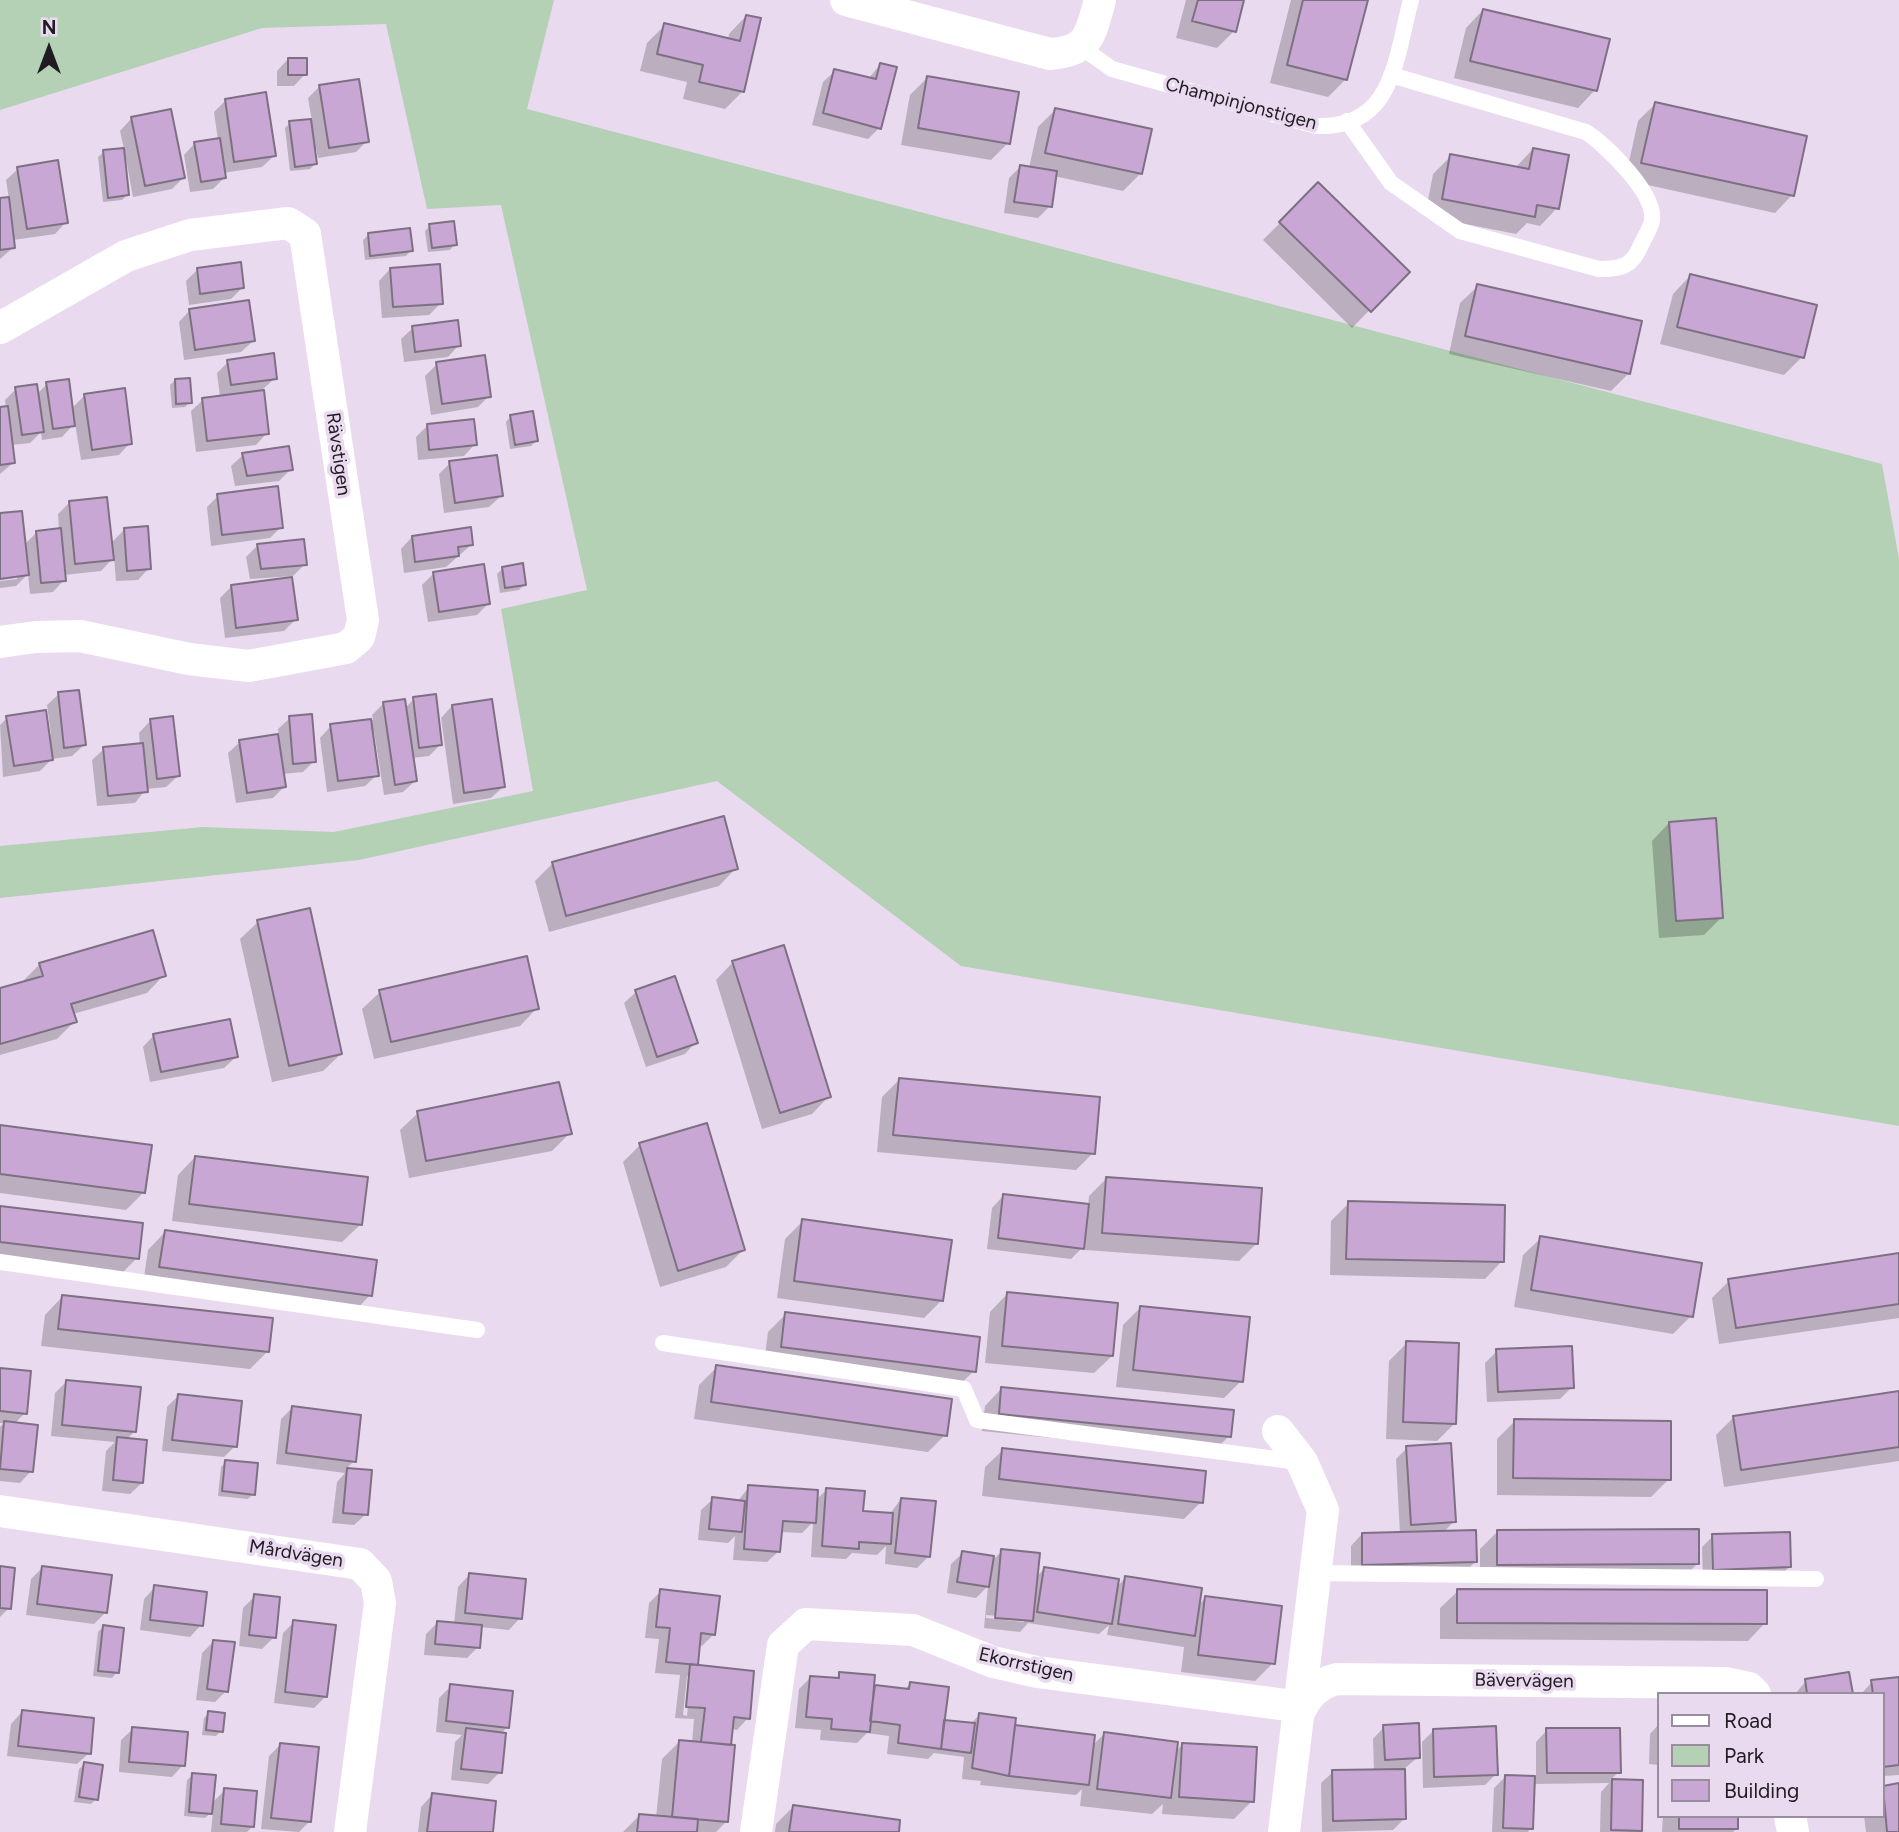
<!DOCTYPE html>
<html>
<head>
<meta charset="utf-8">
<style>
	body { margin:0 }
	#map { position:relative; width:1899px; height:1832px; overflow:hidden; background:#e9daef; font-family:Figtree,sans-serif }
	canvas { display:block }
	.legend { position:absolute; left:1657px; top:1692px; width:228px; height:126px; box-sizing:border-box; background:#e9daef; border:2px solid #998e9d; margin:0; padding:9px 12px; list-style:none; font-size:21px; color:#211b22 }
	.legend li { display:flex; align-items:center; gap:14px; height:35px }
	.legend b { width:35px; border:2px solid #998e9d }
	.north { position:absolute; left:14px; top:14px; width:70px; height:70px; -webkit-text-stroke:5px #e9daef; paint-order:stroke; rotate:0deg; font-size:19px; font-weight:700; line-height:28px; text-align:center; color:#211b22 }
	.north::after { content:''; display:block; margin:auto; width:24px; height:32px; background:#211b22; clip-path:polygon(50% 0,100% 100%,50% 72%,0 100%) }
</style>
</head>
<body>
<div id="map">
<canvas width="1899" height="1832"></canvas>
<ul class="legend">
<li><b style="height:9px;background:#fff"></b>Road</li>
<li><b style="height:19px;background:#b4d0b5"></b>Park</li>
<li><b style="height:19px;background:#c9a7d4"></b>Building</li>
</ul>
<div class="north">N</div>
</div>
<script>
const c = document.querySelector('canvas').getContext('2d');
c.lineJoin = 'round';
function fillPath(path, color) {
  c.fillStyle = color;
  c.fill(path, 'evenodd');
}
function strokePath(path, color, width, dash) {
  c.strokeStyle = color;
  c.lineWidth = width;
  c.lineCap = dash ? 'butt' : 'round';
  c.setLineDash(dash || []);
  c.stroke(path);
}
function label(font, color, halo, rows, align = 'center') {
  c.font = font + ' Figtree,sans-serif';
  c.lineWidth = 7;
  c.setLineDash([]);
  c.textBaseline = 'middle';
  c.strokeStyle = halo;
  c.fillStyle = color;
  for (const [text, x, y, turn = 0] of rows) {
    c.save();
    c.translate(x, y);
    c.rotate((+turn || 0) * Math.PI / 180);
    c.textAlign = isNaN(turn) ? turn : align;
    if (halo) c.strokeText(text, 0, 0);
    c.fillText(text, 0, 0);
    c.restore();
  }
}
const green = new Path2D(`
	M0 0H554L527 109 1882 464 1899 559V1126L961 966 717 781 359 860 0 898V846L203 827 334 832 533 791 501 609 587 590 501 205 427 209 386 24 262 28 0 110Z`);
const shadow = new Path2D(`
	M1186 0H1242L1234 31 1217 48 1176 38Z
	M1291 0H1366L1346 79 1328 97 1270 83Z
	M1483 10 1595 90 1578 108 1454 78 1466 28Z
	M746 16 743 91 725 109 683 99 687 82 640 71 647 43 665 25 728 40 729 34Z
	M288 59 305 74 294 86H277V71Z
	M880 65 879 128 868 139 812 125 823 82 835 71 868 79Z
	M927 78 1008 143 991 160 901 145 910 95Z
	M320 86 367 141 356 152 318 158 316 148H313L315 164 310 169 290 171 285 128 290 123 312 121 308 98Z
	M225 101 274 156 262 167 223 173 224 178 213 189 190 192 184 155 195 143 218 140 214 112Z
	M1655 104 1792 195 1775 213 1625 180 1638 121Z
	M1055 110 1141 173 1123 191 1054 176 1050 206 1038 218 1004 213 1009 178 1020 167 1029 168 1038 127Z
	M131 119 183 178 172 189 133 197 126 159 123 160 127 195 122 200 103 202 98 157 104 152 124 149 120 131Z
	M1533 149 1557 208 1540 226 1527 223 1516 234 1425 216 1433 174 1451 156 1516 167Z
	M18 169 66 222 55 234 13 240 14 247 0 259V200L9 199 6 180Z
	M1318 185 1407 272 1352 328 1263 240Z
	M430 226 455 244 450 250 428 252 425 231Z
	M368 235 411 250 406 256 365 260 363 240Z
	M390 269 441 303 429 315 382 318 379 281Z
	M197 270 242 288 231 299 189 305 186 281Z
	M1690 276 1802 357 1784 375 1660 344 1673 294Z
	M1478 286 1629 373 1611 391 1449 354 1460 303Z
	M190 310 253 341 241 352 184 360 179 322Z
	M413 328 459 345 448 357 404 362 401 339Z
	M228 362 275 378 262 390 267 433 256 445 196 452 191 411 203 400 220 397 217 373Z
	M437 364 489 396 478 407 431 415 425 376Z
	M175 380 190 402 185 407 172 408 170 385Z
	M47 384 71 409 85 395 130 443 119 455 81 460 75 423 62 437 42 440 41 432 30 443 11 445 13 463 0 474V409L6 408 5 400 16 389 37 394Z
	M511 416 536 441 531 446 510 449 506 422Z
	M427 426 475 444 464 456 418 460 416 437Z
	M243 455 291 469 279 481 235 486 231 466Z
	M450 463 501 496 489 507 444 513 439 474Z
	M218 496 281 527 270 538 211 546 207 507Z
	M69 503 110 544 125 529 149 568 138 580 116 581 114 557 101 571 64 575V580L53 592 30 594 28 574 16 586 0 588V581L17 579V575L0 577V515L24 545 37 532 59 530 58 514Z
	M412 537 471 545 446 567 404 573 401 549Z
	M258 545 305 564 293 576 250 579 246 557Z
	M503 568 525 584 519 590 500 593 497 574Z
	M434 573 489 603 477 615 428 622 422 585Z
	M231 587 296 619 284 631 225 638 220 598Z
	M59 694 84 745 72 756 52 759 40 771 3 777 0 725 7 718 51 735 47 705Z
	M414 699 440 745 429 756 412 758 415 781 403 792 384 795 374 731H371L377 775 365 786 327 792 320 738 331 726 373 720 372 715 384 703 405 708Z
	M452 706 503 787 491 798 453 804 441 718Z
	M290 718 314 761 303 772 282 774 284 787 273 798 236 803 228 753 240 742 279 736 278 729Z
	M150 721 178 776 166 787 146 789 135 803 97 806 92 760 104 749 140 745 139 733Z
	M1669 823 1722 917 1704 935 1659 938 1652 841Z
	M552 864 736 868 719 886 549 932 535 881Z
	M258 922 341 1054 323 1071 272 1082 240 939Z
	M733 962 829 1096 812 1114 762 1129 716 980Z
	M40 964 164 975 147 993 73 1014 75 1021 57 1039 0 1055V990L22 982Z
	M674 979 696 1042 685 1054 646 1067 624 1003 636 992Z
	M380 992 537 1008 520 1026 374 1059 362 1009Z
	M154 1035 236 1057 224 1068 150 1082 143 1047Z
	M899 1080 1093 1153 1076 1170 877 1152 882 1097Z
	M418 1113 570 1133 552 1151 409 1178 400 1130Z
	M0 1126 144 1192 126 1210 0 1193Z
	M640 1145 743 1250 726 1267 660 1287 623 1162Z
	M195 1157 360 1225 342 1242 172 1221 178 1175Z
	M1106 1179 1257 1243 1239 1261 1085 1250V1245L1071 1259 987 1249 992 1208 1003 1196 1088 1206 1089 1196Z
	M1349 1203 1502 1261 1485 1279 1330 1275 1331 1221Z
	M0 1208 137 1258 120 1275 0 1261Z
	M803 1221 942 1300 924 1318 777 1298 785 1239Z
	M165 1232 370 1295 353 1313 143 1284 148 1250Z
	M1541 1238 1691 1316 1673 1334 1514 1307 1523 1255Z
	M1899 1255V1318L1719 1344 1712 1298 1729 1281Z
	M1007 1294 1112 1356 1094 1373 985 1363 990 1312Z
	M62 1297 267 1352 250 1369 41 1346 45 1315Z
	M1140 1308 1241 1381 1224 1398 1116 1387 1123 1325Z
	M786 1314 974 1371 956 1388 764 1364 768 1332Z
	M1407 1343 1455 1423 1437 1441 1386 1439 1389 1361Z
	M1497 1351 1572 1387 1560 1399 1487 1402 1485 1363Z
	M717 1367 945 1435 928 1452 694 1419 699 1385Z
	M0 1369 25 1413 14 1424 31 1471 20 1483 0 1481V1427L4 1423H0Z
	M67 1381 135 1431 126 1440 142 1483 130 1494 102 1491 106 1451 115 1442 51 1436 55 1393Z
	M1002 1388 1229 1436 1211 1454 982 1431 985 1406Z
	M1899 1393V1461L1724 1487 1716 1435 1734 1417Z
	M178 1396 235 1446 224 1457 162 1451 167 1407Z
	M292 1408 354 1461 345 1470 370 1472 366 1514 354 1525 332 1523 337 1482 345 1473 276 1464 281 1419Z
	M1515 1421 1669 1479 1651 1497 1497 1495V1439Z
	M1407 1448 1454 1521 1443 1533 1475 1562 1464 1573 1351 1576V1546L1362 1534H1400L1396 1459Z
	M1003 1450 1201 1502 1184 1519 982 1496 985 1467Z
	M226 1462 253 1494 248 1499 218 1496 221 1467Z
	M749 1487 815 1501 826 1490 862 1513 889 1515 901 1499 929 1556 917 1568 885 1564 886 1546 877 1555 852 1553 846 1559 811 1557 813 1522 802 1533 780 1532 779 1551 767 1562 733 1560 735 1536 728 1543 698 1540 701 1510 713 1499 737 1502Z
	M1498 1531 1698 1563 1680 1581 1480 1582V1549Z
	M1713 1536 1789 1567 1778 1578 1703 1581 1702 1547Z
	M1002 1551 1035 1578 1044 1569 1116 1588 1125 1578 1198 1606 1205 1598 1273 1663 1255 1681 1181 1672 1184 1647 1107 1635 1109 1625 1099 1634 1028 1623 1020 1632 984 1628 988 1586 976 1598 947 1593 951 1564 963 1553 992 1561ZM986 1615 1024 1618V1622L986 1618Z
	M0 1568 9 1608 0 1617Z
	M42 1568 105 1613 94 1624 26 1615 31 1579Z
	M469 1575 520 1618 509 1630 480 1627 478 1647 467 1658 424 1655 426 1634 438 1622 454 1624 458 1587Z
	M155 1587 201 1625 190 1637 140 1630 144 1599Z
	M661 1591 714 1634 702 1646 698 1645 696 1667 748 1718 737 1730 731 1729 726 1822 716 1832H623L639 1816 656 1818 662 1759 679 1742 692 1743 694 1719 675 1718 680 1675 655 1673 659 1639 645 1638 649 1603ZM687 1676H691L687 1716 683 1715Z
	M1458 1591 1765 1623 1748 1641 1440 1639V1608Z
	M255 1596 274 1637 262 1649 239 1646 243 1608Z
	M294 1622 326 1696 314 1708 274 1703 283 1633Z
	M103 1627 117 1672 112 1678 93 1676 98 1632Z
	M214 1641 226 1691 215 1702 196 1700 202 1653Z
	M840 1674 873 1687 904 1690 910 1684 943 1721 970 1725 979 1715 1091 1747 1104 1734 1175 1752 1183 1744 1252 1801 1234 1819 1162 1814 1163 1804 1152 1814 1080 1806 1082 1789 1076 1795 980 1785 981 1781 962 1779 964 1757 934 1753 928 1759 887 1754 889 1736 867 1733 857 1743 820 1740 821 1730 795 1728 799 1689 810 1678 834 1680Z
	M1899 1679V1775L1883 1776V1694H1861L1872 1682Z
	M1806 1681 1851 1694H1795Z
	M451 1686 507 1727 501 1734 500 1772 488 1784 451 1780 455 1742 462 1735 436 1732 439 1698Z
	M22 1712 89 1753 77 1764 7 1756 11 1724Z
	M209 1713 221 1731 216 1736 202 1735 204 1718Z
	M1659 1724V1765L1649 1764 1650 1734Z
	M1384 1727 1418 1757 1404 1769 1405 1818 1393 1830 1322 1832 1321 1783 1333 1772 1374 1771 1373 1739Z
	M133 1729 183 1765 172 1777 119 1772 121 1740Z
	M1547 1730 1619 1772 1610 1780 1641 1781 1639 1832H1600L1601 1792 1609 1783 1533 1784 1531 1828 1528 1832H1492L1494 1788 1505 1777 1536 1778V1742Z
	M1433 1731 1496 1774 1485 1785 1423 1788 1422 1742Z
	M281 1744 309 1822 299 1832 261 1829 269 1756Z
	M84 1764 96 1799 91 1804 74 1802 79 1769Z
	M193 1775 211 1804 225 1790 253 1826 247 1832H211L213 1811 205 1818 184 1816 187 1780Z
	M1899 1785V1832H1866L1864 1816H1883V1788Z
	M432 1795 491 1832H418L421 1807Z
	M793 1807 897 1832H775L776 1824Z
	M1663 1816H1736V1829L1733 1832H1662Z`);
const building = new Path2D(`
	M1198 0H1244L1236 32 1192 21Z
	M1303 0H1368L1347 80 1287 65Z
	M1483 9 1610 39 1597 91 1470 61Z
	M746 15 761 18 744 92 699 82 703 65 657 54 664 23 740 41Z
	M288 58H307V75H288Z
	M880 63 897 67 881 129 823 113 834 69 876 79Z
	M927 76 1019 92 1010 144 918 128Z
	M359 79 369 142 329 148 319 85Z
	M266 92 276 156 234 162 225 99Z
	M1655 102 1807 136 1794 196 1641 163Z
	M1055 108 1152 129 1142 174 1045 153Z
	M171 109 185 178 145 186 131 117Z
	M311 119 317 164 295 167 289 121Z
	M220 138 226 178 201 182 194 142Z
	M124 148 129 195 108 198 103 150Z
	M1533 148 1569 155 1559 209 1537 205 1535 217 1442 199 1450 154 1529 169Z
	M58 160 68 223 27 229 17 167Z
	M1020 165 1057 171 1052 207 1014 202Z
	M1318 182 1410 272 1371 312 1279 222Z
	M9 197 15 248 0 250V198Z
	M454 221 457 245 432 248 429 224Z
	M410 228 413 251 370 256 368 233Z
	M241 262 244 288 200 294 197 268Z
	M440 264 443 304 393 307 390 268Z
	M1690 274 1817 305 1804 358 1677 327Z
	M1477 284 1642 321 1630 374 1465 336Z
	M249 300 255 341 195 350 189 309Z
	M458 320 461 346 415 352 412 326Z
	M274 353 277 379 231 385 227 360Z
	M485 355 491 397 442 404 436 362Z
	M190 378 192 403 176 404 175 379Z
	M69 379 75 426 53 429 46 382Z
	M37 384 44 432 22 435 15 387Z
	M125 388 132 444 92 450 84 394Z
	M264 390 269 434 207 441 202 398Z
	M8 406 15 463 0 465V407Z
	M533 411 538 441 515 445 510 415Z
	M474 419 477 445 429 450 427 424Z
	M289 446 293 470 247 476 242 453Z
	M497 455 503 496 455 503 449 461Z
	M278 486 283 528 222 535 217 494Z
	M107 497 114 560 75 564 69 501Z
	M22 511 29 575 0 579V513Z
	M148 526 151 569 127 571 124 528Z
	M471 527 473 545 458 547 459 556 415 562 412 536Z
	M61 528 66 581 41 583 36 531Z
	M304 539 307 565 261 569 257 544Z
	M523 563 526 585 505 588 502 567Z
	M484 564 490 604 439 612 433 572Z
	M292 577 298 620 236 628 231 585Z
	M79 690 86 745 64 748 58 692Z
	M436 694 442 745 419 748 413 697Z
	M405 699 417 781 395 785 383 702Z
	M492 699 505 787 464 793 452 705Z
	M46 710 53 760 14 766 6 716Z
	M312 714 316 762 293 764 289 716Z
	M173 716 180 776 157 779 150 719Z
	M371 719 379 776 338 781 330 724Z
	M278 734 286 787 247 793 239 740Z
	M143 743 148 792 108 796 103 747Z
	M724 816 738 869 566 916 552 862Z
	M1716 818 1723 918 1676 921 1669 822Z
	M310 908 342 1054 289 1066 257 920Z
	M153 930 166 976 71 1004 77 1022 0 1044V988L43 976 39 963Z
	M784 945 831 1097 780 1113 732 961Z
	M527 956 539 1009 391 1042 379 990Z
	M675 976 698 1043 657 1057 635 990Z
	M230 1019 238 1057 161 1072 153 1034Z
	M899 1078 1100 1097 1095 1154 893 1135Z
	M559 1082 572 1134 426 1161 417 1111Z
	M707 1123 745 1250 678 1271 639 1143Z
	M0 1125 152 1145 145 1193 0 1174Z
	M195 1156 368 1177 362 1225 189 1204Z
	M1106 1177 1262 1188 1258 1244 1102 1233Z
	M1003 1194 1089 1204 1084 1249 998 1238Z
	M1348 1201 1505 1205 1504 1262 1346 1259Z
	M0 1206 143 1223 139 1259 0 1242Z
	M802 1219 952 1240 943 1301 794 1281Z
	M165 1230 377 1260 372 1296 159 1267Z
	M1540 1236 1702 1263 1693 1317 1531 1290Z
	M1899 1253V1304L1736 1328 1728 1279Z
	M1007 1292 1118 1303 1113 1356 1002 1346Z
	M62 1295 273 1318 269 1352 58 1329Z
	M1140 1306 1250 1317 1243 1382 1133 1370Z
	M785 1312 980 1337 976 1372 781 1347Z
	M1406 1341 1459 1343 1456 1424 1403 1422Z
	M1572 1346 1574 1388 1498 1392 1496 1349Z
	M716 1365 952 1399 947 1436 711 1402Z
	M0 1368 31 1371 27 1414 0 1411Z
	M66 1380 141 1387 136 1432 62 1425Z
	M1001 1387 1234 1410 1231 1437 999 1414Z
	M1899 1391V1447L1741 1470 1733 1416Z
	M178 1394 242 1401 237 1447 172 1440Z
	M292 1406 361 1415 356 1462 286 1453Z
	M1514 1419 1671 1421V1480L1513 1478Z
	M4 1421 38 1425 33 1472 0 1469Z
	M117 1437 147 1440 143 1483 113 1480Z
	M1451 1443 1456 1522 1411 1525 1406 1446Z
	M1002 1448 1206 1471 1203 1503 999 1479Z
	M225 1460 258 1463 255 1495 222 1491Z
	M347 1468 372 1470 368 1515 343 1513Z
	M748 1485 818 1490 816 1523 783 1521 780 1552 744 1549Z
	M826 1488 865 1491 863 1511 893 1513 891 1544 859 1542V1549L822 1546Z
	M712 1497 745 1501 742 1532 709 1529Z
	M901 1498 936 1501 930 1557 895 1553Z
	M1699 1529V1564L1497 1565V1530Z
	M1476 1530 1477 1562 1362 1565V1533Z
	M1790 1532 1791 1567 1713 1570 1712 1534Z
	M1001 1549 1040 1553 1033 1621 995 1618Z
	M962 1551 994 1556 989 1587 957 1582Z
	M0 1566 15 1568 11 1609 0 1608Z
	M42 1566 112 1575 107 1613 37 1604Z
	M1044 1567 1119 1579 1112 1624 1037 1612Z
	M469 1573 526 1579 522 1619 465 1613Z
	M1125 1576 1202 1588 1195 1636 1118 1624Z
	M154 1585 207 1592 203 1626 150 1620Z
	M660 1589 720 1596 715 1635 701 1633 698 1665 666 1662 670 1628 656 1627Z
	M1457 1589 1767 1590V1624L1457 1623Z
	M254 1594 280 1597 276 1638 249 1635Z
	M1205 1596 1282 1606 1275 1664 1198 1655Z
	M293 1620 336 1625 327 1697 285 1692Z
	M437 1621 482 1625 480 1648 435 1644Z
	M103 1625 124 1628 119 1673 98 1671Z
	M213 1640 235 1642 228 1692 207 1689Z
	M690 1664 754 1671 750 1719 734 1717 731 1745 701 1742 705 1708 686 1707Z
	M839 1672 875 1675 870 1732 831 1729 832 1719 806 1717 810 1676 839 1678Z
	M1849 1672 1853 1694H1807L1805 1679Z
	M1899 1677V1765L1883 1767V1694H1873L1871 1680Z
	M910 1682 949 1687 941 1749 898 1743 900 1725 870 1721 875 1685 909 1689Z
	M450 1684 513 1691 509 1728 446 1721Z
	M22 1710 94 1718 91 1754 18 1746Z
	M208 1711 225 1713 223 1732 206 1730Z
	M979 1713 1016 1718 1009 1776 972 1768Z
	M944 1720 975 1723 971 1753 941 1749Z
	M1419 1723 1420 1758 1385 1760 1383 1725Z
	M1015 1725 1095 1735 1089 1785 1009 1776Z
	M1496 1726 1498 1775 1434 1777 1433 1729Z
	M132 1727 188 1732 185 1766 129 1762Z
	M466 1728 506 1733 502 1773 461 1769Z
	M1546 1728H1620L1621 1773H1547Z
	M1104 1732 1178 1742 1171 1798 1097 1789Z
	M679 1740 735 1745 728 1822 672 1817Z
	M280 1743 319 1747 311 1822 271 1818Z
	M1182 1743 1257 1747 1254 1802 1179 1797Z
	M84 1762 103 1765 98 1800 79 1797Z
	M1405 1769 1406 1819 1333 1821 1332 1770Z
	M192 1773 216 1775 212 1814 189 1812Z
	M1505 1775 1535 1776 1533 1829 1503 1828Z
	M1612 1779 1643 1780 1642 1831 1611 1830Z
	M1899 1783V1832H1887L1883 1786Z
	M224 1788 257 1791 254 1827 221 1824Z
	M432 1793 496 1801 493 1832H427Z
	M793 1805 900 1820 899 1832H789Z
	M639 1814 698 1819 697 1832H637Z
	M1679 1816H1738V1829H1679Z`);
const service = new Path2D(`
	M1081 47 1112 69 1316 126C1394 129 1395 59 1411 0
	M1347 121 1391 183 1460 231 1599 269C1621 269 1632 267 1641 245 1644 238 1651 228 1652 220 1656 194 1607 146 1586 132L1391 75
	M0 1262 477 1330
	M663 1343 964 1389 977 1420 1299 1462
	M1316 1573 1816 1579`);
const minor = new Path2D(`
	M846 0 1050 54C1090 51 1090 35 1100 0
	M0 328 126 256 190 235 288 223 305 234 363 620 359 637 346 648 249 666 189 659 80 636 36 637 0 642
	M1278 1431 1302 1462 1323 1510 1284 1832
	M0 1511 360 1564 376 1581 380 1603 350 1832
	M1302 1707C1309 1692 1321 1683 1337 1679L1725 1683 1749 1688 1755 1694
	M1790 1816 1793 1832
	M756 1832 783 1645 806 1624 913 1630 993 1662 1037 1672 1302 1707`);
const streetNames = [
	["Champinjonstigen",1241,104,15],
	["Rävstigen",338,454,82],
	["Mårdvägen",296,1554,9],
	["Ekorrstigen",1026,1665,13],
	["Bävervägen",1524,1681,1]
];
fillPath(green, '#b4d0b5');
fillPath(shadow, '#0003');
fillPath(building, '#c9a7d4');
strokePath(building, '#7d7082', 2);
strokePath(service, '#fff', 16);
strokePath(minor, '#fff', 32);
label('19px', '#211b22', '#e9daef', streetNames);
</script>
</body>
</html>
